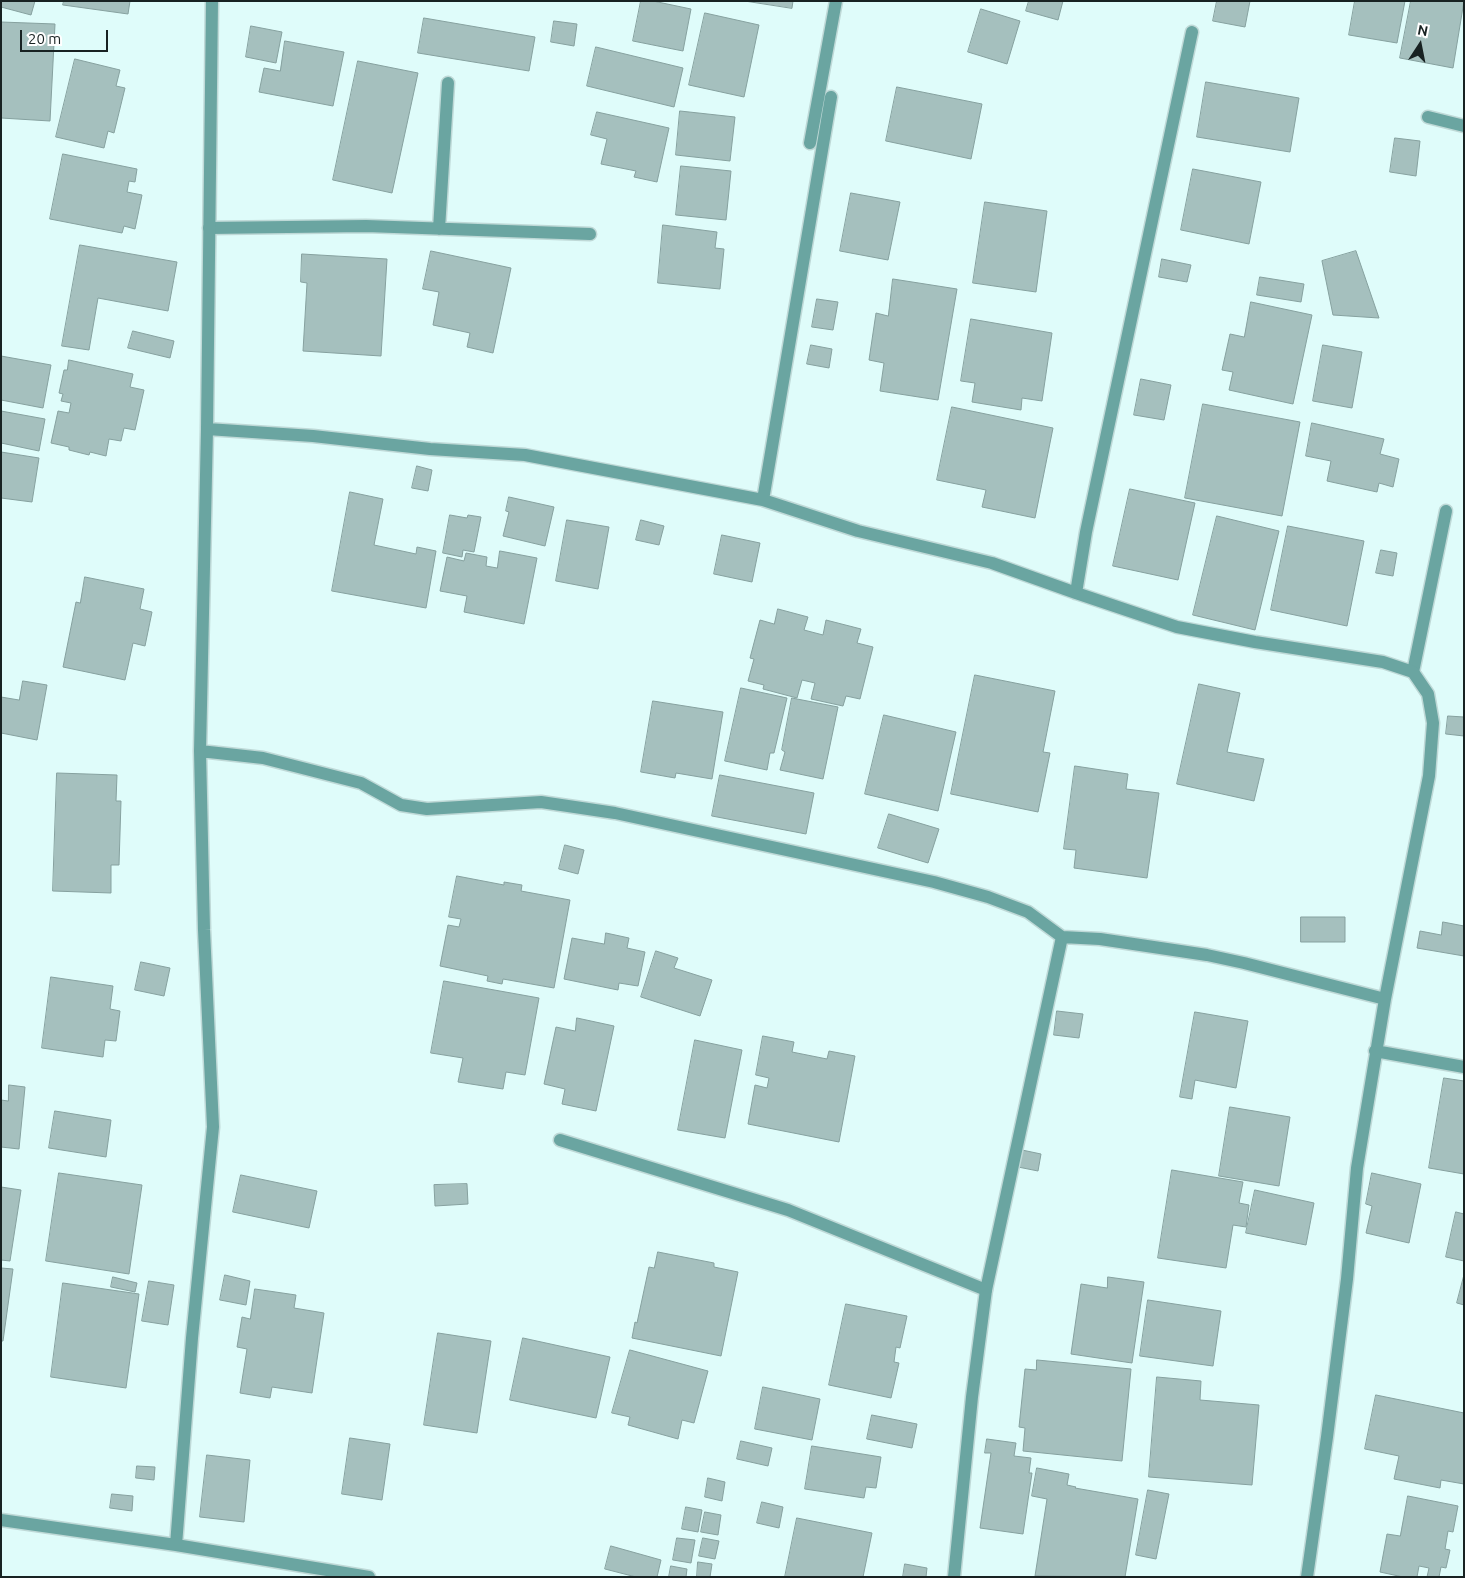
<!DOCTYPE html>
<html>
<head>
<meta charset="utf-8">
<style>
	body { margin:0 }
	#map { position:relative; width:1465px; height:1578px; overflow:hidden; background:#dffcfa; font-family:Ubuntu,sans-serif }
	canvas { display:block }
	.frame { position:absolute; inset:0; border:2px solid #182222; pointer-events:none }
	.north { position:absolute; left:1395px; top:20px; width:50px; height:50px; -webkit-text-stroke:4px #fff; paint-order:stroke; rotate:11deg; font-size:14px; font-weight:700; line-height:20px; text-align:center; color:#182222 }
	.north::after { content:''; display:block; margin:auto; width:18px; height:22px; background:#182222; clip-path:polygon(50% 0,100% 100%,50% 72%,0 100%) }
	.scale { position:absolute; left:20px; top:30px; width:88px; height:22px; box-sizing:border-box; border:2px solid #182222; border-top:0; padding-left:6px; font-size:15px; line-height:18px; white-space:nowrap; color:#182222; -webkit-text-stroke:4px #fff; paint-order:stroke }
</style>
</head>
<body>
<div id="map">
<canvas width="1465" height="1578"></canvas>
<div class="frame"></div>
<div class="north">N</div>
<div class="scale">20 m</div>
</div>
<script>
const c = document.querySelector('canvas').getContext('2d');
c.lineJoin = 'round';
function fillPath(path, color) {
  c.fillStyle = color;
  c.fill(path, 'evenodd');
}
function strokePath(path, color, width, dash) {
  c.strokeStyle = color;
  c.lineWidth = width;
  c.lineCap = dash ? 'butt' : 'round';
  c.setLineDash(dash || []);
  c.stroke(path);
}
const building = new Path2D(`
	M1 1H35L31 15 1 7Z
	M64 1H130L128 14 63 5Z
	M641 1H653L691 9 683 51 633 41Z
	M745 1H793L792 8Z
	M1029 1H1063L1058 20 1026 11Z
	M1217 1H1250L1245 27 1213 21Z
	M1355 1H1405L1397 43 1349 35Z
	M1411 1H1464L1453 68 1400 58Z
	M981 9 1020 21 1007 64 968 52Z
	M705 13 759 25 744 97 689 85Z
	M424 18 535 37 529 71 418 53Z
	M554 21 577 24 574 46 551 42Z
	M1 22 55 24 50 121 1 118Z
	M251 26 282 32 276 63 246 57Z
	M285 41 344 52 333 106 259 92 264 68 280 71Z
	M596 47 683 68 674 107 587 86Z
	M75 59 120 70 116 86 125 88 114 133 108 131 104 148 56 137Z
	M358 61 418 73 392 193 333 180Z
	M1206 82 1299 98 1290 152 1197 137Z
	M897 87 982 104 971 159 886 141Z
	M680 111 735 117 730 161 676 155Z
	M597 112 669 128 657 182 634 177 636 171 601 164 607 139 591 135Z
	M1395 138 1420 141 1416 176 1390 172Z
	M63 154 137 169 135 182 129 181 127 192 142 195 135 229 124 226 122 233 50 219Z
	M681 166 731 171 726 220 676 215Z
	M1193 169 1261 182 1249 244 1181 230Z
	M851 193 900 202 888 260 840 251Z
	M985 202 1047 211 1036 292 973 283Z
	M663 225 717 232 715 248 724 249 720 289 658 283Z
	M80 245 177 262 168 311 98 298 89 350 62 346Z
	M431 251 511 268 493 353 467 347 470 333 433 325 439 292 423 289Z
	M1356 251 1379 318 1333 315 1322 261Z
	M302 254 387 259 381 356 303 351 307 283 301 282Z
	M1162 259 1191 265 1187 282 1159 277Z
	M1260 277 1304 284 1301 302 1257 295Z
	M893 279 957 289 938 400 880 391 884 363 869 360 876 313 888 316Z
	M817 299 838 302 833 330 812 327Z
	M1251 302 1312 315 1293 404 1229 390 1233 372 1222 370 1230 334 1244 337Z
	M971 319 1052 333 1042 401 1022 398 1021 410 972 402 975 383 961 381Z
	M133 331 174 341 170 358 128 348Z
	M811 345 832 349 829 368 807 364Z
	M1323 345 1362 352 1352 408 1313 401Z
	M1 356 51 365 43 408 1 400Z
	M69 360 133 374 130 387 144 390 135 430 124 428 121 441 109 439 106 456 90 452 89 455 69 450V447L51 443 58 411 69 413 71 403 61 401 63 394 59 393 64 370H67Z
	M1141 379 1171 385 1164 420 1134 415Z
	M1203 404 1300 422 1282 516 1185 498Z
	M952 407 1053 428 1035 518 982 507 986 490 937 480Z
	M1 411 45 419 39 451 1 443Z
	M1312 423 1384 439 1380 454 1399 459 1393 487 1379 483 1377 492 1327 481 1331 461 1306 456Z
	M1 452 39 458 32 502 1 498Z
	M417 466 432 470 428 491 412 488Z
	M1130 489 1195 503 1178 580 1113 566Z
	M350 492 383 499 374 545 416 554 417 547 436 551 426 608 332 591Z
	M509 497 554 507 545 546 503 536 509 512 506 511Z
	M450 515 467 518 468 515 481 517 474 552 463 550 462 557 443 553Z
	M1217 516 1279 531 1255 630 1193 615Z
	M567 520 609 527 598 589 556 581Z
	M641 520 664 526 659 545 636 540Z
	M1288 526 1364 541 1347 626 1271 610Z
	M722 535 760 543 752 582 714 574Z
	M1381 550 1397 553 1393 576 1376 573Z
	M500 551 537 558 524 624 464 612 467 596 440 591 447 557 464 561 466 553 487 557 486 566 497 568Z
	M85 577 144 589 140 609 152 612 145 646 133 643 125 680 63 667 76 602 80 603Z
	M778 609 808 617 804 630 823 635 826 620 861 629 857 643 873 647 860 699 846 696 843 706 811 699 815 683 802 680 797 698 763 689 764 685 748 681 754 659 750 658 760 620 774 624Z
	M975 675 1055 691 1043 752 1050 753 1038 812 951 794Z
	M23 681 47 685 37 740 1 733V697L19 700Z
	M1199 684 1240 693 1227 752 1264 759 1254 801 1177 784Z
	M741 688 787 698 774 753H770L767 770 725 761Z
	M792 698 838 707 823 779 780 770 785 752 782 750Z
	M653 701 723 712 712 779 676 773 675 778 641 772Z
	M884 715 956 732 938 811 865 794Z
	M1448 716 1464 717V736L1446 734Z
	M1075 766 1128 774 1126 789 1159 793 1147 878 1074 868 1076 850 1064 849Z
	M57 773 117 775 116 801H121L119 865H111V893L53 891Z
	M720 775 814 793 806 834 712 816Z
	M889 814 939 829 928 863 878 848Z
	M565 845 584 850 578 874 559 869Z
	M457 876 504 885V882L522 885 521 891 570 900 554 988 503 979 502 984 487 981 488 976 440 966 448 925 459 927 461 919 449 917Z
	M1301 917H1345V942H1301Z
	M1443 922 1464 926V956L1417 948 1420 931 1441 935Z
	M606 933 629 938 627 948 645 952 638 986 619 983 618 990 564 979 572 938 604 944Z
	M656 951 678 958 674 968 712 980 700 1016 641 997Z
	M141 962 170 968 164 996 135 990Z
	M51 977 113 986 110 1009 120 1011 116 1041 105 1040 103 1057 42 1048Z
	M444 981 539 998 525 1075 506 1072 503 1089 458 1082 463 1058 431 1053Z
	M1057 1011 1083 1014 1079 1038 1054 1035Z
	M1195 1012 1248 1021 1236 1088 1195 1080 1192 1099 1180 1097Z
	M577 1018 614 1026 596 1111 562 1104 565 1089 544 1084 556 1027 575 1031Z
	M763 1036 794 1042 792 1052 827 1059 829 1051 855 1056 839 1142 748 1124 755 1085 767 1088 769 1078 756 1075Z
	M695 1040 742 1050 725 1138 678 1130Z
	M1444 1078 1464 1081V1174L1429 1168Z
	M9 1085 25 1087 19 1149 1 1147V1100L8 1101Z
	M1230 1107 1290 1117 1279 1186 1219 1176Z
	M55 1111 111 1120 106 1157 49 1148Z
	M1022 1150 1041 1154 1038 1171 1018 1167Z
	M1172 1170 1243 1182 1239 1203 1249 1205 1246 1227 1233 1225 1226 1268 1158 1258Z
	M59 1173 142 1185 129 1274 46 1261Z
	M1372 1173 1421 1184 1409 1243 1366 1233 1372 1206 1366 1204Z
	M241 1175 317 1191 309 1228 233 1212Z
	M467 1184 468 1204 435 1206 434 1185Z
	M1 1187 21 1190 10 1261 1 1260Z
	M1255 1190 1314 1203 1306 1245 1246 1233Z
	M1456 1212 1464 1214V1261L1446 1257Z
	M658 1252 714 1263V1267L738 1272 721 1356 632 1338 635 1322 637 1323 649 1267 654 1268Z
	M1 1268 13 1269 3 1341H1Z
	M225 1275 250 1281 246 1305 220 1300Z
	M1464 1275V1305L1457 1303Z
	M113 1277 137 1283 135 1292 111 1287Z
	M1108 1277 1144 1282 1132 1363 1071 1354 1081 1284 1107 1288Z
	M149 1281 174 1285 168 1325 142 1321Z
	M63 1283 139 1294 126 1388 51 1377Z
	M255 1289 296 1295 294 1308 324 1313 312 1393 272 1387 270 1398 240 1393 247 1349 237 1347 242 1317 250 1319Z
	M1148 1300 1221 1311 1213 1366 1140 1356Z
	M846 1304 907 1316 900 1348 896 1347 894 1362 899 1363 891 1398 829 1385Z
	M438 1333 491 1341 477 1433 424 1425Z
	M523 1338 610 1357 596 1418 510 1400Z
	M630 1350 708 1371 694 1423 682 1420 678 1439 628 1425 630 1417 612 1413Z
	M1037 1360 1131 1369 1122 1461 1023 1451 1025 1428 1019 1427 1025 1369 1036 1370Z
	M1157 1377 1201 1381 1200 1400 1259 1405 1252 1485 1149 1477Z
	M763 1387 820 1399 812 1440 755 1429Z
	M1376 1395 1464 1413V1484L1441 1480 1440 1488 1394 1479 1399 1456 1365 1449Z
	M872 1415 917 1424 912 1448 867 1439Z
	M350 1438 390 1444 382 1500 342 1494Z
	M987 1439 1016 1443 1014 1456 1031 1458 1029 1473H1032L1023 1534 980 1528 991 1453H985Z
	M741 1441 772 1448 768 1466 737 1459Z
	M812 1446 881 1457 876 1488 866 1487 864 1498 805 1489Z
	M207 1455 250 1460 244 1522 200 1517Z
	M137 1466 155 1467 154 1480 136 1478Z
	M1037 1468 1069 1474 1067 1485 1076 1487 1075 1488 1138 1499 1125 1577 1035 1576 1047 1499 1032 1496Z
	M708 1478 725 1482 722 1501 705 1497Z
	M1148 1490 1169 1494 1156 1559 1136 1555Z
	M112 1494 133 1496 132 1511 110 1508Z
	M1408 1496 1458 1506 1453 1532 1448 1531 1445 1549 1450 1550 1446 1568 1441 1567 1439 1577H1427L1429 1568 1419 1566 1417 1577H1403L1380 1572 1387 1534 1400 1536Z
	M762 1502 783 1507 779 1528 757 1523Z
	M686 1507 702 1510 698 1532 682 1529Z
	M705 1512 721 1515 718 1535 701 1532Z
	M797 1518 872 1533 863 1577H785Z
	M677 1538 695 1540 691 1563 673 1560Z
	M703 1538 719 1541 715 1559 699 1556Z
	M611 1546 661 1560 657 1577H636L605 1569Z
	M698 1562 712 1564 710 1577H697Z
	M905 1564 927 1568 926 1577H903Z
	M671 1566 687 1569 686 1577H669Z`);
const lane = new Path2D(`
	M209 228 366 226 590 234
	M439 229 448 83
	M1413 672 1446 511
	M560 1140 788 1210 986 1290`);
const street = new Path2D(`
	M1428 117 1464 126
	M810 143 836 1
	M207 429 313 436 430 449 525 455 763 500 858 531 992 563 1076 593 1177 627 1255 642 1383 662 1413 672 1428 694 1433 723 1429 776 1385 999 1357 1168 1347 1279 1327 1437 1307 1577
	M763 500 831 97
	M1076 593 1086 532 1192 32
	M200 751 263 758 361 783 401 805 427 809 541 802 615 813 934 882 988 897 1028 912 1062 937 1100 939 1207 955 1244 963 1385 999
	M1375 1051 1464 1067
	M1 1520 176 1545 369 1577
	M176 1545 192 1338 213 1127 204 930 200 751 207 429 212 1
	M954 1577 972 1397 986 1290 1062 937`);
fillPath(building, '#a5c0be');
strokePath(building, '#86a19f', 1);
strokePath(lane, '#bfd9d7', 15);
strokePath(street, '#bfd9d7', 15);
strokePath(lane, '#6aa5a1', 12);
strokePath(street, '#6aa5a1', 12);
</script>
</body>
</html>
